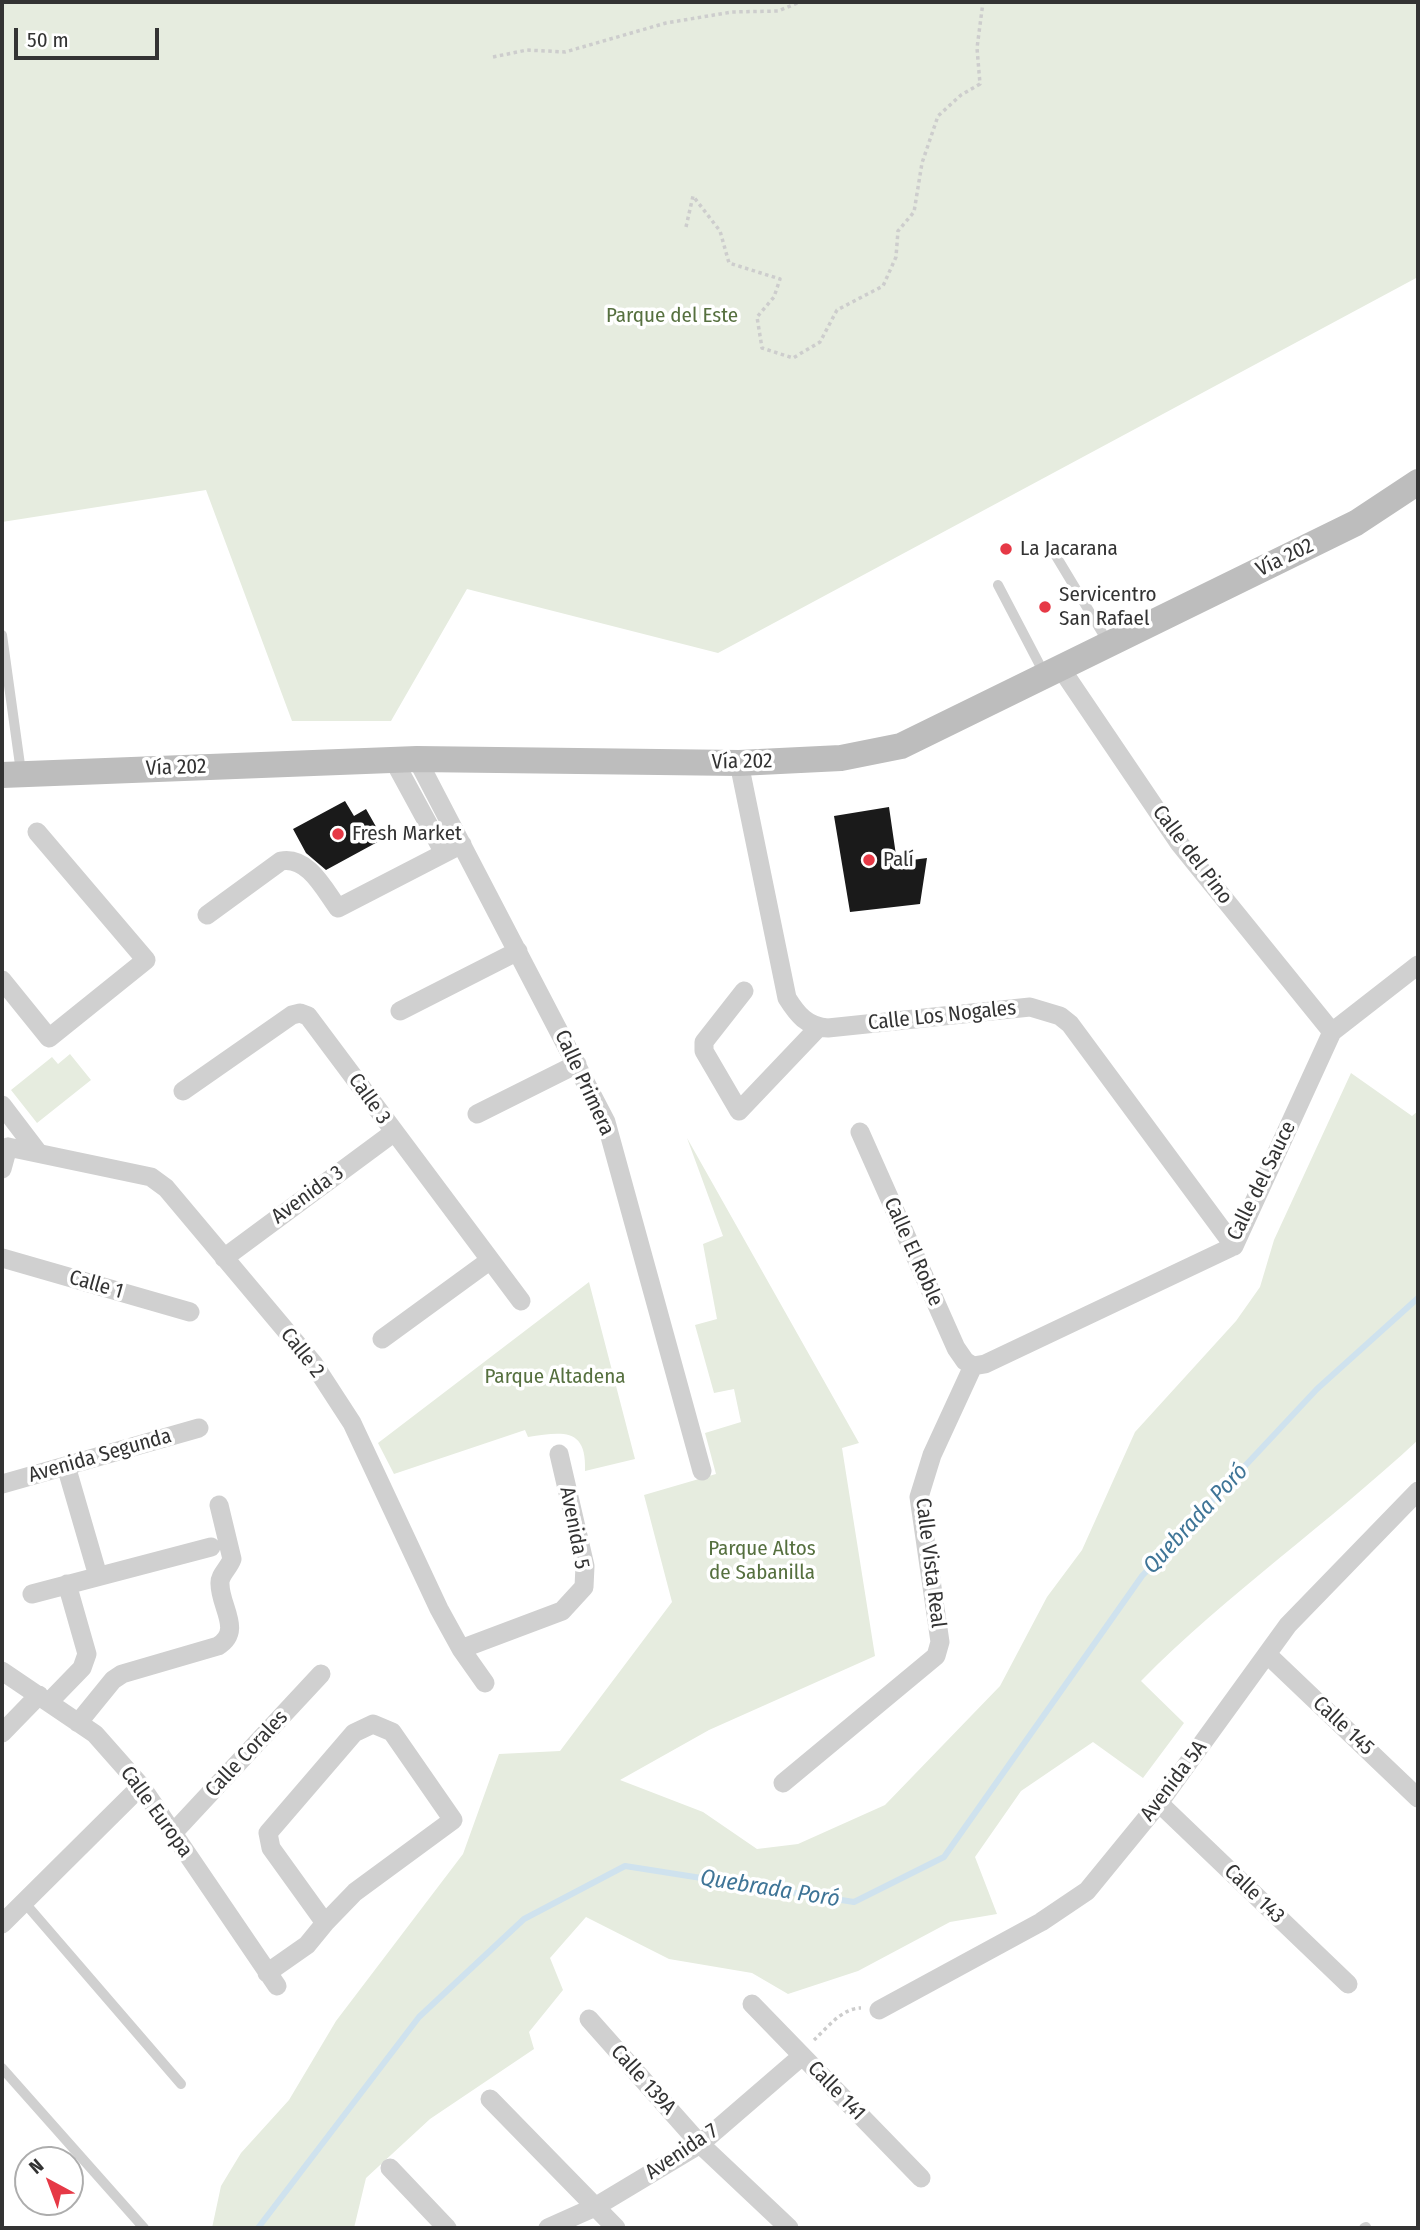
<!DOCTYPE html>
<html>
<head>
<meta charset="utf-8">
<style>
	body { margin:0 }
	#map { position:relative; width:1420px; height:2230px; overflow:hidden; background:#fff; font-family:"Fira Sans Condensed",sans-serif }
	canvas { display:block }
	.frame { position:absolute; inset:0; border:4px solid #333; pointer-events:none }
	.north { position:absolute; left:14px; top:2146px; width:70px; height:70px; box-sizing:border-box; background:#fff; border:2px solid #adadad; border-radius:50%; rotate:319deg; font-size:19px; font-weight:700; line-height:28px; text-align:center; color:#333 }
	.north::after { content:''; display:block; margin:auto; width:24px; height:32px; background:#e63946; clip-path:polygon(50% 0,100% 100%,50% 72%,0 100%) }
	.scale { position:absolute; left:14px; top:28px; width:145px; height:32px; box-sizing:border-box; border:4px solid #333; border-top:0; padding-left:9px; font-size:21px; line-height:24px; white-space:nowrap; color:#333; -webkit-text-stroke:5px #fff; paint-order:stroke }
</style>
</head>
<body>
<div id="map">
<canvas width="1420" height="2230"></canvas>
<div class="frame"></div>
<div class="north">N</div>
<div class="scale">50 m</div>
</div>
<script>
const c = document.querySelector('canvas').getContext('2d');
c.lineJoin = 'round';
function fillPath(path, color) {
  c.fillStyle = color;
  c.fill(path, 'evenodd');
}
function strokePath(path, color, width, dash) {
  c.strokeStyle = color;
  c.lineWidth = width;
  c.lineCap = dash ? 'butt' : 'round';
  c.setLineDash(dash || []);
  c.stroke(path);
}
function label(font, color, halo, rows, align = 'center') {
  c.font = font + ' "Fira Sans Condensed",sans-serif';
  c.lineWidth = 7;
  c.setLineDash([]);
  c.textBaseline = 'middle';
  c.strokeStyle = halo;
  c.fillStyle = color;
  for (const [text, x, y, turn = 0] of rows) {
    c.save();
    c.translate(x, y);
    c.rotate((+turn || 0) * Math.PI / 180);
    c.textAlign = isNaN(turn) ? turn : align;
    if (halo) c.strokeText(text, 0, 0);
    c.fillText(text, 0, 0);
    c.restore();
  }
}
const green = new Path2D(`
	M2 2H1418V277L718 653 467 589 391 721H292L206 490 2 522Z
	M70 1054 91 1080 37 1123 11 1090 52 1057 58 1064Z
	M1351 1073 1412 1116 1418 1111V1440C1329 1523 1227 1594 1141 1681L1184 1723 1143 1778 1093 1742 1021 1791 975 1857 997 1914 950 1922 858 1971 788 1994 752 1973 669 1959 586 1917 550 1958 563 1990 529 2032 534 2049 430 2119 366 2178 354 2228H212L221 2186 241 2153 289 2100 336 2021 463 1854 499 1754 560 1751 672 1602 644 1495 716 1474 705 1433 741 1422 734 1389 714 1393 695 1325 717 1319 703 1244 723 1236 687 1138 859 1443 842 1448 875 1656 709 1730 620 1780 703 1812 757 1849 798 1844 885 1805 1000 1686 1047 1597 1082 1550 1135 1432 1236 1321 1260 1287 1274 1240Z
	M589 1282 635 1459 585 1471C587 1427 562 1432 528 1437L525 1430 394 1474 378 1443Z`);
const stream = new Path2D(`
	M258 2228 419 2017 524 1919 625 1866 854 1902 944 1857 1142 1576 1317 1389 1418 1298`);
const building = new Path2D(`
	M345 801 354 816 366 809 383 839 326 870 306 853 293 829Z
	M889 807 897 862 927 858 920 904 850 912 834 816Z`);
const path = new Path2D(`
	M493 57 527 50 565 52 666 23 732 12 778 11 800 2
	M686 227 693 196 720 231 729 263 780 279 774 297 757 317 762 348 793 358 820 342 837 310 883 286 896 257 898 231 914 212 922 163 938 116 961 95 980 84 977 48 983 2
	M814 2040C827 2028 842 2008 861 2008`);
const service = new Path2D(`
	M1056 556 1109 644
	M998 585 1045 675
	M2 635 21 772
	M24 1902 181 2084
	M2 2068 144 2228
	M1364 2228 1366 2227`);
const minor = new Path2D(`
	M1062 670 1179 843 1332 1032
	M417 759 606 1122 702 1471
	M394 761 444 853
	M739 763 787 998C797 1014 807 1027 828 1028L1030 1007 1060 1016 1070 1024 1234 1246
	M207 915 281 861C308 856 324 889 338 908L462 844
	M2 980 49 1038 146 960 37 832
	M744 991 704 1042V1051L739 1111 818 1028
	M400 1011 518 951
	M183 1091 292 1015 300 1013 308 1016 521 1301
	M2 1105 37 1151
	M477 1114 577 1064
	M860 1132 956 1348 965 1361 973 1366
	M8 1147 151 1177 166 1188 313 1363 352 1423 439 1609 461 1649 485 1683
	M2 1169 8 1147
	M2 1258 190 1312
	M224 1258 393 1133
	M382 1339 489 1261
	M973 1366 985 1364 1234 1246 1332 1032 1418 965
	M66 1466 98 1576
	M2 1484 199 1428
	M32 1594 211 1547
	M461 1649 562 1611 584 1587 585 1566 559 1454
	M1267 1654 1418 1798
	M2 1671 95 1734 141 1786 277 1986
	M49 1702 82 1668 87 1654 67 1584
	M78 1723 113 1680 122 1674 218 1646C243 1631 220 1607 220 1584 219 1575 229 1568 232 1559L219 1505
	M373 1724 392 1732 453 1820 355 1892 325 1923 271 1848 268 1833 354 1733Z
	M2 1733 39 1695
	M783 1783 936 1656 940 1642 919 1497 932 1455 973 1366
	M1159 1803 1348 1984
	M173 1833 321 1674
	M2 1924 141 1786
	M267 1973 307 1945 325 1923
	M752 2004 921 2178
	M879 2010 1041 1922 1087 1891 1159 1803 1288 1625 1418 1491
	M589 2019 700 2144 789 2228
	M490 2099 616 2228
	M390 2168 447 2228
	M548 2228 595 2207 700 2144 802 2056`);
const secondary = new Path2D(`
	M2 775 417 759 739 763 841 758 901 746 1356 523 1418 482`);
const markers = [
	[1006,549,7,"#e63946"],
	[1045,607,7,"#e63946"],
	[338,834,7,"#e63946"],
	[869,860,7,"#e63946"]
];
const parkNames = [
	["Parque del Este",672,316],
	["Parque Altadena",555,1377],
	["Parque Altos",762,1549],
	["de Sabanilla",762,1573]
];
const poiNames = [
	["La Jacarana",1020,549],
	["Servicentro",1059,595],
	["San Rafael",1059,619],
	["Fresh Market",352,834],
	["Palí",883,860]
];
const streetNames = [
	["Vía 202",1285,558,-26],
	["Vía 202",742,762,-1],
	["Vía 202",176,768,-2],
	["Calle del Pino",1192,855,53],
	["Calle Los Nogales",942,1016,-6],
	["Calle Primera",584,1083,65],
	["Calle 3",369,1099,55],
	["Calle del Sauce",1262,1181,-64],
	["Avenida 3",308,1195,-36],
	["Calle El Roble",913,1252,66],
	["Calle 1",96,1285,16],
	["Calle 2",302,1353,52],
	["Avenida Segunda",100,1456,-16],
	["Avenida 5",574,1528,79],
	["Calle Vista Real",930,1563,83],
	["Calle 145",1343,1726,43],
	["Calle Corales",247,1754,-47],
	["Avenida 5A",1174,1781,-53],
	["Calle Europa",156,1812,54],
	["Calle 143",1254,1894,44],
	["Calle 139A",643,2080,48],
	["Calle 141",836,2091,46],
	["Avenida 7",682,2152,-34]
];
const waterNames = [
	["Quebrada Poró",1196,1519,-47],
	["Quebrada Poró",770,1889,9]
];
fillPath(green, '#e6ecdf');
strokePath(stream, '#cfe2ee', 6);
fillPath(building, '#1a1a1a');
strokePath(path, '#cdcdcd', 3.5, [3.5, 3.5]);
strokePath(service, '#d0d0d0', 10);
strokePath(minor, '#d0d0d0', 19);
strokePath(secondary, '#bdbdbd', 26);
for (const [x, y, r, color] of markers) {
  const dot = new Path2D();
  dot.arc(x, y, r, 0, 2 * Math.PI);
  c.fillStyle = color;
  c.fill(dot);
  strokePath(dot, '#fff', 2.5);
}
label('21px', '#56703f', '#fff', parkNames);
label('21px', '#333', '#fff', poiNames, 'left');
label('21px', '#333', '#fff', streetNames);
label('italic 23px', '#3f7597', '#fff', waterNames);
</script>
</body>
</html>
